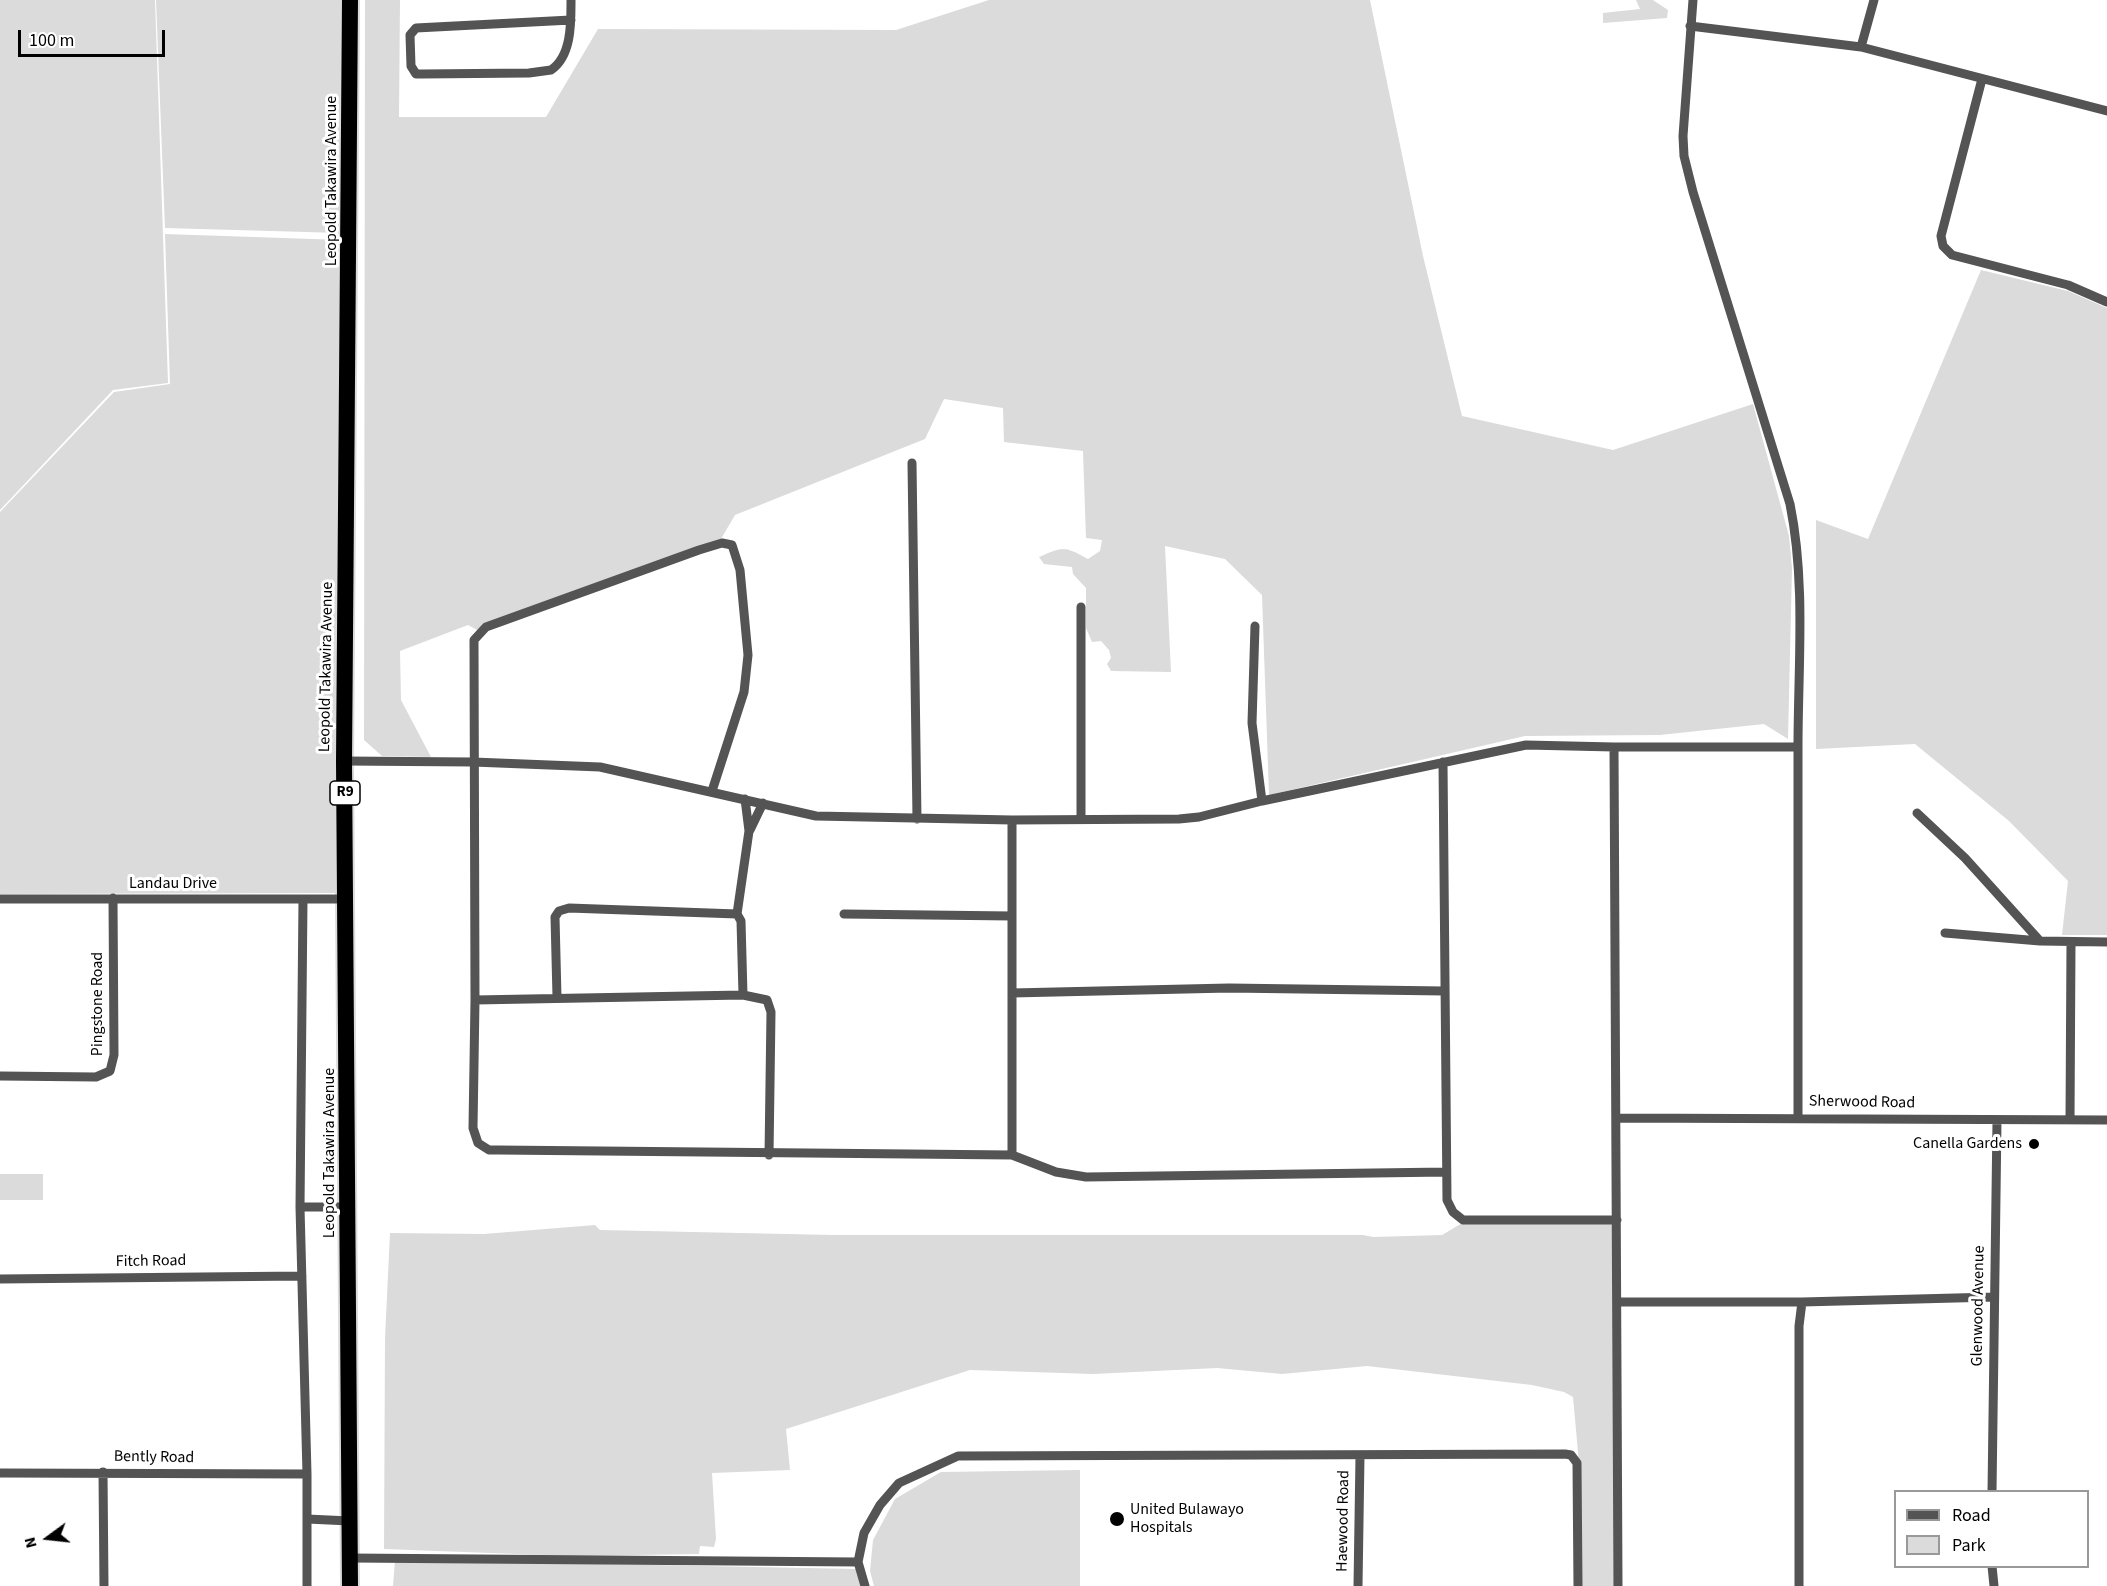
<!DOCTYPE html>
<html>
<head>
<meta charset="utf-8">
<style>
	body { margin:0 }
	#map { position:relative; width:2107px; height:1586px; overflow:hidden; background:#fff; font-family:"Source Sans 3",sans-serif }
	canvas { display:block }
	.legend { position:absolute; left:1894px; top:1490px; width:195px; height:78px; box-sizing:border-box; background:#fff; border:2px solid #999; margin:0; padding:8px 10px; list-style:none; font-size:18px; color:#000 }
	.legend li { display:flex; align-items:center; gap:12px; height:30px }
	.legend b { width:30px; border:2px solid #999 }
	.north { position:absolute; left:18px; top:1508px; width:60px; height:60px; -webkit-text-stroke:4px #fff; paint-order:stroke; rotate:255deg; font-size:16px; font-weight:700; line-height:24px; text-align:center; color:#000 }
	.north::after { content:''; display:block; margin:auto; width:21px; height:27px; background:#000; clip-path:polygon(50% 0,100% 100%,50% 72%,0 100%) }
	.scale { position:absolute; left:18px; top:30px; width:147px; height:27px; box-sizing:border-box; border:3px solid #000; border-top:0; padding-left:8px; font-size:18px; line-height:21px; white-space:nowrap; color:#000; -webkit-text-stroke:4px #fff; paint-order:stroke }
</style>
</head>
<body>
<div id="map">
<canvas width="2107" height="1586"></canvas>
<ul class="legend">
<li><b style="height:8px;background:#545454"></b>Road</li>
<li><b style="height:16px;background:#dbdbdb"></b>Park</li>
</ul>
<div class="north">N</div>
<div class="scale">100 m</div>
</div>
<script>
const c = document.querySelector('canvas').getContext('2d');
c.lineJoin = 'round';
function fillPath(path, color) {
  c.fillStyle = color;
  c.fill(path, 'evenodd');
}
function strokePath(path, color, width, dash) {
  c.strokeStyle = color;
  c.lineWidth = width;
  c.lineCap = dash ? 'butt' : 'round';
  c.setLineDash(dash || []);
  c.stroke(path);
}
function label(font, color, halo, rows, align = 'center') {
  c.font = font + ' "Source Sans 3",sans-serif';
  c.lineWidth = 6;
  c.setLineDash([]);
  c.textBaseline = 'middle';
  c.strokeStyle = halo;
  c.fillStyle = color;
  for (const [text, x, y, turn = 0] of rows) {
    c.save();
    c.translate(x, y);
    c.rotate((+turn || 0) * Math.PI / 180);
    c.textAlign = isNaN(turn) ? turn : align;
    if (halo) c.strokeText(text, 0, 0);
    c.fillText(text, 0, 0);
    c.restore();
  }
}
const green = new Path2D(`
	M0 0H155L168 383 113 390 0 510Z
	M156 0H342L341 233 165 228Z
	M365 0H400L399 117H546L598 29 896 30 989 0H1370L1423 256 1462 416 1613 450 1753 404 1789 536 1792 568 1788 739 1764 724 1660 735 1525 736 1269 795 1262 595 1225 559 1165 546 1171 672 1111 671 1107 664 1111 658 1109 650 1101 641 1092 642 1086 628V588L1073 574 1072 567 1044 564 1039 557C1064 546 1064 546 1088 559L1100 551 1102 540 1086 538 1083 451 1004 442 1003 408 944 399 925 439 735 515 721 539 479 631 468 625 400 651 401 700 431 757 382 756 364 740Z
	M1636 0H1653L1668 10 1667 18 1603 23V13L1640 9Z
	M165 234 342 240 339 893 0 894V512L114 392 170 384Z
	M1981 270 2068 291 2107 308V935H2062L2068 881 2009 821 1915 744 1816 749V520L1868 539Z
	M0 1174H43V1200H0Z
	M1464 1222 1613 1224 1616 1586H1580L1579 1463 1573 1397 1564 1392 1532 1385 1367 1366 1282 1374 1217 1368 1093 1374 970 1370 786 1429 790 1470 712 1473 716 1539 714 1547 700 1546 699 1554 570 1556 384 1549 385 1338 390 1233 484 1234 595 1225 600 1230 833 1235H1363L1373 1237 1442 1235Z
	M1080 1470V1586H874L870 1571 873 1540 895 1499 941 1472Z
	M395 1560 857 1569 862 1586H393Z`);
const street = new Path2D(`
	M1693 0 1683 136 1684 156 1693 192 1790 504C1806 583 1798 667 1798 747
	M571 20 416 28 410 35 411 66 416 74H422L529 73 551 70C572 56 571 22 571 0
	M1690 26 1861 47 2107 111
	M1861 47 1874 0
	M1982 79 1941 236 1943 246 1952 255 2068 285 2107 302
	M912 463 917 819
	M1081 607V819
	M1255 626 1252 723 1262 801
	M344 761 473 762 600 767 816 816 1012 820 1179 819 1199 817 1262 801 1526 745 1614 747
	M1443 762 1447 1200 1453 1212 1463 1220H1617
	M712 791 744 692 748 655 740 570 732 545 722 543 699 550 486 627 474 640 475 1000 473 1128 478 1143 489 1150H498L1012 1155 1056 1172 1086 1177 1446 1172
	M1917 813 1965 858 2040 941
	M1012 820V1155
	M750 830 763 803
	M0 899H346
	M303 900 300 1207 307 1474V1586
	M737 914 749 831 745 799
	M844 914 1012 916
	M1945 933 2040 941 2107 942
	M1012 993 1229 988 1444 991
	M557 997 555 917 559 911 569 908 737 914 741 921 743 995
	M475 1000 743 995 767 1000 771 1012 769 1155
	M0 1076 96 1077 110 1071 114 1055 113 898
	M1616 1118 2107 1120
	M2070 1120 2071 942
	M300 1207H349
	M0 1279 302 1276
	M1619 1302H1802L1994 1297
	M103 1472 104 1586
	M0 1473 307 1474
	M1992 1492 1997 1121
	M307 1519 350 1521
	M350 1558 858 1562
	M1992 1566 1994 1586
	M865 1586 858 1562 864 1533 880 1505 899 1483 958 1456 1565 1454 1571 1455 1577 1463 1578 1586
	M1358 1586 1360 1456
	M1618 1586 1614 747H1798V1117
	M1799 1586V1326L1802 1302`);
const highway = new Path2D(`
	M350 1586 344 761 350 0`);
const markers = [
	[2034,1144,6,"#000"],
	[1117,1519,8,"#000"]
];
const shields = [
	[345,793,30]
];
const shieldNames = [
	["R9",345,793]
];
const streetNames = [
	["Leopold Takawira Avenue",332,181,-90],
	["Leopold Takawira Avenue",327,667,-89],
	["Landau Drive",173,884],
	["Pingstone Road",98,1004,-90],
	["Sherwood Road",1862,1103,1],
	["Leopold Takawira Avenue",330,1153,-90],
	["Fitch Road",151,1262,-1],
	["Glenwood Avenue",1979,1306,-89],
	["Bently Road",154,1458,1],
	["Haewood Road",1344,1521,-89]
];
const poiNames = [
	["Canella Gardens",2022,1144],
	["United Bulawayo",1130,1510,"left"],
	["Hospitals",1130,1528,"left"]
];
fillPath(green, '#dbdbdb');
strokePath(highway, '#dbdbdb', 20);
strokePath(street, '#545454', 9);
strokePath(highway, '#000', 16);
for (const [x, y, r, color] of markers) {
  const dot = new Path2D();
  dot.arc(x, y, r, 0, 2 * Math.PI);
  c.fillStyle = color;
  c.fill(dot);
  strokePath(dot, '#fff', 2);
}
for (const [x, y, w] of shields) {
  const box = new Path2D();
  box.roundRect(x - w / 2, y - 12, w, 24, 4.5);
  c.fillStyle = '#fff';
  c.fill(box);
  strokePath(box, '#000', 1.5);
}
label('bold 15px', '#000', null, shieldNames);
label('16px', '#000', '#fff', streetNames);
label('16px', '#000', '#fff', poiNames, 'right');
</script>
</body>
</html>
